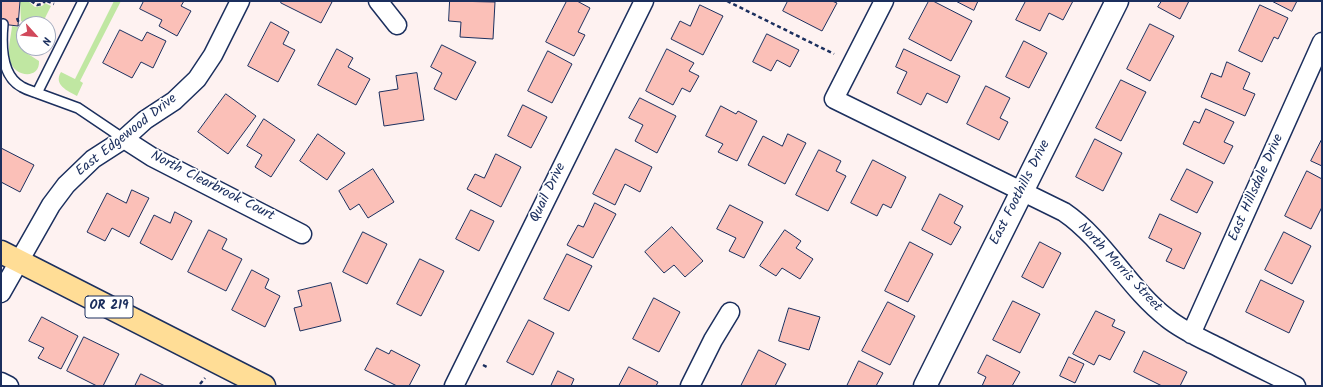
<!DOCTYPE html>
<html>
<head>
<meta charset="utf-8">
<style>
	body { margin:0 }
	#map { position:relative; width:1323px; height:387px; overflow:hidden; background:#fef2f1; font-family:Kalam,sans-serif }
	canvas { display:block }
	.frame { position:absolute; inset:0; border:2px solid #1b2f5e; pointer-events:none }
	.north { position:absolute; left:16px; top:16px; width:40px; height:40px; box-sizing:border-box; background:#fff; border:1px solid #a4acbf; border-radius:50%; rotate:117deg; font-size:11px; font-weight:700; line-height:16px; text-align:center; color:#1b2f5e }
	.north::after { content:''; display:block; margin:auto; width:14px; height:18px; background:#d1495b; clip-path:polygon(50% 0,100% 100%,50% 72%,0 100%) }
</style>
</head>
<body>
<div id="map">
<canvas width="1323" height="387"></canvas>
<div class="frame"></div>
<div class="north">N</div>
</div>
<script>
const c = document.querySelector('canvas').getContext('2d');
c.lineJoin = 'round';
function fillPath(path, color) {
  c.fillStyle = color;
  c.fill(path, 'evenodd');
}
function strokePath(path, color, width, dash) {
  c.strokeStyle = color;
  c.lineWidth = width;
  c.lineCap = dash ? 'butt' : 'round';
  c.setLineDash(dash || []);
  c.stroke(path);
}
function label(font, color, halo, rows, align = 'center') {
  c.font = font + ' Kalam,sans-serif';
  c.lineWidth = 3.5;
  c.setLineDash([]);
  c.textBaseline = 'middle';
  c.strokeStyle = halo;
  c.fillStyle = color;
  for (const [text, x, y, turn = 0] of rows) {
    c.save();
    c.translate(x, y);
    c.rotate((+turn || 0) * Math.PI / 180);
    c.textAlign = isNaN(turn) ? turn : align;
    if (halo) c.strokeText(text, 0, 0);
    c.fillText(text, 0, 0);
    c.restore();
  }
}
const green = new Path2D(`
	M20 1H28L35 7 42 6 45 3 51 6 42 24H27L21 21Z
	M114 1H121L80 81 83 83 77 96C68 91 53 85 61 72L75 79Z
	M12 26 18 27 24 43V48H26L28 54 39 61C40 80 14 77 10 61 7 50 11 37 12 26Z`);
const building = new Path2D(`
	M1 1H20L18 26 1 24Z
	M144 1H184L181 6 191 11 177 36 159 26 162 20 140 9Z
	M282 1H329L332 2 321 23 281 3Z
	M450 1 495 2 493 39 460 37 461 22 449 21Z
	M567 1H577L590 8 578 32 585 35 574 56 546 42Z
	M788 1H832L837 3 822 31 783 11Z
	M929 1H933L972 21 951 61 909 39Z
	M956 1H978L974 10Z
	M1026 1H1073L1063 20 1049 13 1040 31 1016 20Z
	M1162 1H1189L1180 19 1158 7Z
	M1272 1H1297L1292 11Z
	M700 5 723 16 703 55 671 39 680 21 690 26Z
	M1260 5 1288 18 1278 39 1274 37 1262 62 1239 51Z
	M271 22 289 32 283 44 295 50 278 82 248 66Z
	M1150 24 1174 36 1150 81 1127 69Z
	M120 30 142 41 147 32 166 41 153 68 141 62 132 78 103 63Z
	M767 34 799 50 790 67 777 60 771 71 753 62Z
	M1024 41 1047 53 1029 88 1006 77Z
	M442 45 476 62 456 100 434 89 442 73 431 67Z
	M337 49 353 58 348 67 370 79 356 105 318 85Z
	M667 49 694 63 689 71 699 76 690 92 682 88 673 105 646 91Z
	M904 49 960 76 947 103 927 93 921 105 897 93 907 72 896 67Z
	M548 51 572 64 552 103 528 91Z
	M1227 62 1250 73 1243 89 1255 94 1245 116 1201 97 1211 73 1221 77Z
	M417 73 424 120 384 126 379 92 398 89 396 76Z
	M1121 80 1146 92 1121 141 1096 128Z
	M986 86 1010 98 1000 118 1008 122 999 140 967 124Z
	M226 94 256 116 228 154 198 132Z
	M640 98 676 116 657 153 635 141 643 125 629 118Z
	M523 105 547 117 531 148 508 136Z
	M721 106 736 114 738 111 757 121 737 161 718 152 723 144 706 136Z
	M1206 109 1234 122 1224 142 1233 146 1224 164 1183 144 1194 121 1199 123Z
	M264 119 295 140 271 177 255 167 262 155 247 146Z
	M318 134 345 153 327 180 300 161Z
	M788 134 806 143 785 184 748 165 763 136 782 146Z
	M1095 139 1122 153 1103 191 1076 177Z
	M1322 139V166L1311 161Z
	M1 148 34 165 20 192 1 182Z
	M616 149 652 167 640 192 625 184 615 205 593 194Z
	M819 150 841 161 836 171 846 176 828 211 796 195Z
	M496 154 521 167 501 207 467 189 475 174 484 178Z
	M873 160 906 177 891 208 883 204 877 216 851 203Z
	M373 169 394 202 368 218 359 204 350 210 339 191Z
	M1187 169 1213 182 1197 213 1171 200Z
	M1307 171 1322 179V207L1311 229 1285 216Z
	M132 190 149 198 129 237 112 228 105 241 87 232 107 193 126 203Z
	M940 194 963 206 954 223 961 227 951 245 922 230Z
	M595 203 616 214 593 258 567 245 578 225 583 227Z
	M730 205 763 222 744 258 729 251 736 238 717 229Z
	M471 210 494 221 479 251 456 239Z
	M175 212 192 221 172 260 140 243 154 215 170 223Z
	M1160 214 1201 233 1184 269 1166 261 1172 249 1149 238Z
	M672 227 703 261 685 277 674 265 664 273 645 252Z
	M209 230 227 239 222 249 242 259 226 291 188 272Z
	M785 230 801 241 796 248 813 259 800 279 782 268 776 276 760 266Z
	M363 232 387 244 367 284 343 272Z
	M1284 232 1311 246 1292 284 1265 270Z
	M910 242 933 254 908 302 885 291Z
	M1040 242 1061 253 1043 288 1022 277Z
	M567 254 592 266 569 311 544 299Z
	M420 259 444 271 421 316 397 304Z
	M252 270 269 279 265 288 280 296 265 327 232 310Z
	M1261 280 1304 301 1289 333 1246 312Z
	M331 283 341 321 300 331 294 308 302 306 298 291Z
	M654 298 680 312 659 352 633 339Z
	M1013 301 1040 314 1020 353 993 340Z
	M888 302 915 316 890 365 862 351Z
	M789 308 820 317 809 350 779 341Z
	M1096 311 1115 320 1112 326 1125 332 1110 360 1099 355 1094 365 1073 354Z
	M42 317 78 336 61 369 38 358 44 348 29 341Z
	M529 320 554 333 533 375 507 362Z
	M84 337 119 354 103 386H97L67 371Z
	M377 348 389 354 391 350 420 365 409 386H397L365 370Z
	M759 350 786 364 775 386H741Z
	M1144 351 1187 372 1180 386H1162L1134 372Z
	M987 355 1020 372 1012 386H982L986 377 978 373Z
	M1069 357 1084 364 1075 383 1060 376Z
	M859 361 883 373 876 386H847Z
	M629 367 658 382 656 386H619Z
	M558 371 574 379 571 386H551Z
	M141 374 165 386H135Z`);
const path = new Path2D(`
	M31 1 37 5 42 4 45 1
	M47 1 54 4
	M727 1 834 54
	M17 18 24 37
	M28 48 30 52
	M483 365 489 368
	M200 384 205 378`);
const lane = new Path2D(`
	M83 1 37 93 78 108 124 139
	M3 24C1 45 1 76 22 87 27 90 32 91 37 93`);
const street = new Path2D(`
	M378 1 397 25
	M884 1 834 99 1064 212C1105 240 1128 288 1167 318 1183 331 1202 339 1220 348 1245 361 1270 373 1296 386
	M124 139 152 157 302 234
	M1 293 51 205 66 185 93 159 124 139 145 120 174 101 197 79 213 55 240 1
	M1191 334 1322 42
	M1 382 9 386
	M454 386 644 1
	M690 386 713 340 730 312`);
const secondary = new Path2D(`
	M925 386 1117 1`);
const primary = new Path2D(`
	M1 252 264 386`);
const shields = [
	[109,307,48]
];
const shieldNames = [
	["OR 219",109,307]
];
const streetNames = [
	["East Edgewood Drive",127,136,-38],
	["North Clearbrook Court",212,187,27],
	["East Hillsdale Drive",1257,188,-66],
	["Quail Drive",549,193,-64],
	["East Foothills Drive",1021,193,-63],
	["North Morris Street",1119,268,47]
];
fillPath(green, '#c0e7a2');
fillPath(building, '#fbc0b8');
strokePath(building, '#1b2f5e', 1);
strokePath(lane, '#1b2f5e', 12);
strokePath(street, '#1b2f5e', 21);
strokePath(secondary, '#1b2f5e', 25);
strokePath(primary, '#1b2f5e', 25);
strokePath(path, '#1b2f5e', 2.5, [4, 3]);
strokePath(lane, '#fff', 9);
strokePath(street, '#fff', 18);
strokePath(secondary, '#fff', 22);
strokePath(primary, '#ffdd96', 22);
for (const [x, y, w] of shields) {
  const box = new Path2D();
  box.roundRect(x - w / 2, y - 11, w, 22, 3);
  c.fillStyle = '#fff';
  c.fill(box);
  strokePath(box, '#1b2f5e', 1);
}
label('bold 13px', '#1b2f5e', null, shieldNames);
label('14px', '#1b2f5e', '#fff', streetNames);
</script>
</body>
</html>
